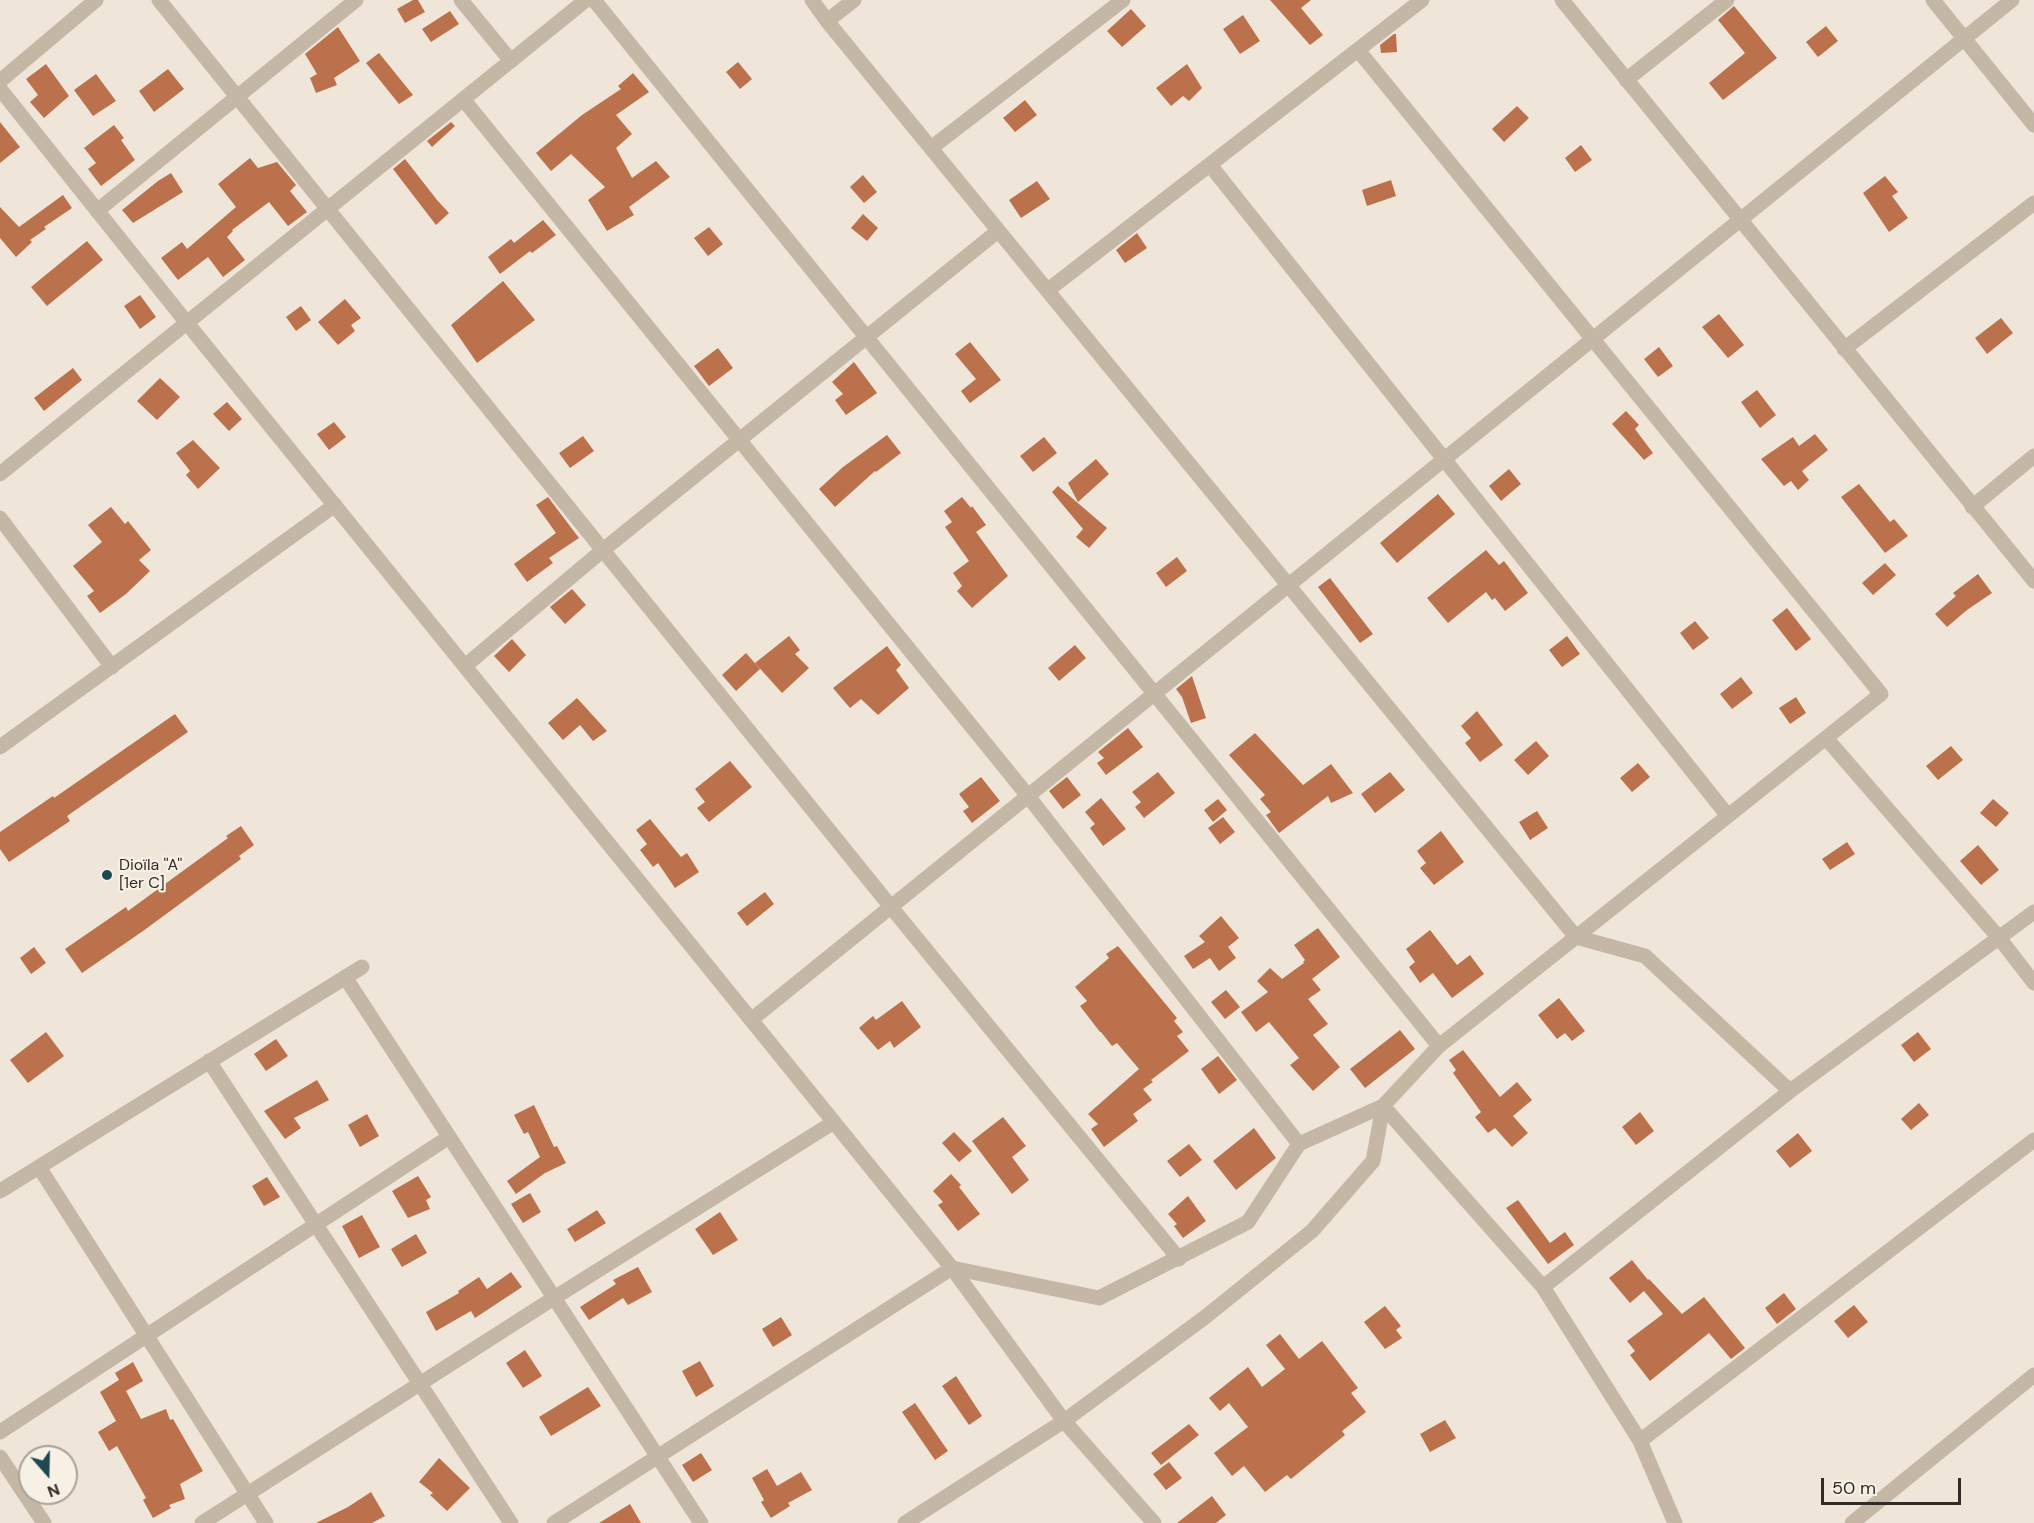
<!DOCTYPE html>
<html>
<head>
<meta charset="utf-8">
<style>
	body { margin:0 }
	#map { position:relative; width:2034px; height:1523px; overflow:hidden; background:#efe6d9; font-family:"DM Sans",sans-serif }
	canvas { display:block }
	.north { position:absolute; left:18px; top:1445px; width:60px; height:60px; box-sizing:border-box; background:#f7f0e5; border:2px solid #a8a199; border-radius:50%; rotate:160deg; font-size:16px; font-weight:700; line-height:24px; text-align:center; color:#322b26 }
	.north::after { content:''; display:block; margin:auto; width:21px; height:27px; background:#204850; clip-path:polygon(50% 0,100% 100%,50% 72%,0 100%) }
	.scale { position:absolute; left:1821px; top:1478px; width:140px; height:27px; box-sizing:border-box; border:3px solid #322b26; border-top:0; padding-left:8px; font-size:18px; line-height:21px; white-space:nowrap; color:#322b26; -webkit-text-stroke:4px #f7f0e5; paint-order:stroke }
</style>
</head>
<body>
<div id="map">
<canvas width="2034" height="1523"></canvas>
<div class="north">N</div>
<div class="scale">50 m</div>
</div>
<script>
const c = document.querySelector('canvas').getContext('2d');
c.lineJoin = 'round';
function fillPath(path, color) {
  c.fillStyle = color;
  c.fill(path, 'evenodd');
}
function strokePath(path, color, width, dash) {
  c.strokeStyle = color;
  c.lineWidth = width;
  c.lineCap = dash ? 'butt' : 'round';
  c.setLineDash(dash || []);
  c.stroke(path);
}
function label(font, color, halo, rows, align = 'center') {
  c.font = font + ' "DM Sans",sans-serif';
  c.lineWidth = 4.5;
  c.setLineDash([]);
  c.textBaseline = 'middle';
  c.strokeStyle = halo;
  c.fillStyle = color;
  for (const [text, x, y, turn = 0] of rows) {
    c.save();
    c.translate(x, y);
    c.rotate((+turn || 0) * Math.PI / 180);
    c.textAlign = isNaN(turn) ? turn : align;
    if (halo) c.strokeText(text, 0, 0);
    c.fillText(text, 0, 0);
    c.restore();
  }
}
const building = new Path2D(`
	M413 0H418L425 12 405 23 397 9Z
	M1270 0H1311L1301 8 1323 35 1310 45Z
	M1734 6 1777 58 1723 100 1709 83 1745 53 1718 20Z
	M1131 9 1146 26 1122 47 1107 31Z
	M450 11 459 24 431 42 422 29Z
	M1243 15 1260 41 1240 54 1223 29Z
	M1826 26 1838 41 1818 57 1806 42Z
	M338 27 360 61 334 78 337 85 316 93 310 78 317 74 305 54Z
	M1394 34H1396L1397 52 1381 53 1380 45Z
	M379 53 413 95 399 104 366 63Z
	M738 62 752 79 740 89 726 72Z
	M46 64 69 96 44 118 30 102 38 95 26 79Z
	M1187 64 1202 88 1189 101 1183 96 1171 106 1156 88Z
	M168 69 184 89 154 112 139 91Z
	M633 73 649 92 616 115 632 134 616 148 632 178 656 161 670 177 629 207 634 215 607 231 588 200 605 187 571 154 551 171 536 153 582 115 621 89 618 86Z
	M96 74 116 101 93 116 74 90Z
	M1025 100 1037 115 1015 132 1003 118Z
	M1517 106 1529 118 1504 142 1492 129Z
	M0 122 20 147 0 163Z
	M451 122 455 126 432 147 427 141Z
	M114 125 124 138 121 140 135 160 101 186 88 169 96 163 84 148Z
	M1581 145 1592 160 1575 172 1565 158Z
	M250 158 258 168 277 162 296 185 290 191 307 212 288 226 269 202 232 230 233 231 227 237 245 260 223 277 208 257 178 280 161 258 182 242 187 249 236 207 218 184Z
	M405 159 437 200 449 213 436 225 393 169Z
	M171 173 183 192 133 223 122 210 158 181Z
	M863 175 877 192 864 203 850 187Z
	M1885 176 1898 192 1892 196 1908 218 1889 232 1863 193Z
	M1391 180 1396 196 1367 206 1362 190Z
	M1037 181 1050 199 1021 218 1009 200Z
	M63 195 72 208 44 227 46 229 30 240 32 242 16 257 0 238V207L19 227Z
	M863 214 878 228 867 241 851 228Z
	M543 220 556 235 532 253 530 251 500 274 488 257 511 239 514 243Z
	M709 227 723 244 708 256 694 238Z
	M1137 233 1147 248 1125 263 1116 250Z
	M87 241 103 260 47 306 31 287Z
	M503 281 535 320 477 363 451 325Z
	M140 295 156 317 140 329 124 306Z
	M345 299 361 318 351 325 355 331 338 345 318 322Z
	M301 306 311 320 296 331 286 317Z
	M1719 314 1744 345 1728 358 1702 327Z
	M2001 318 2013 333 1987 354 1975 338Z
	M970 342 1001 380 970 403 961 391 976 379 955 354Z
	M1659 347 1673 366 1658 377 1644 359Z
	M718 348 733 368 709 386 694 366Z
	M854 362 877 393 846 415 835 400 843 394 832 382Z
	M73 368 82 380 44 411 34 398Z
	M160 378 180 397 157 420 137 401Z
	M1757 390 1776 415 1760 428 1741 402Z
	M227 402 242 419 229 431 213 414Z
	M1626 411 1639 425 1635 429 1653 453 1644 460 1612 424Z
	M334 422 346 437 329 450 317 434Z
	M1815 434 1828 450 1802 471 1809 480 1798 490 1791 481 1784 486 1761 459 1793 437 1799 446Z
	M887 435 901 453 876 472 875 471 835 507 819 489 843 467Z
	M583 436 594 451 570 468 559 453Z
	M1044 437 1057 453 1033 472 1020 456Z
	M193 440 220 468 198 489 186 475 190 471 176 453Z
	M1096 459 1109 474 1078 502 1068 483Z
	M1509 469 1521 484 1501 501 1489 486Z
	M1859 484 1890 522 1894 519 1908 536 1885 553 1841 497Z
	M1058 486 1107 528 1089 548 1076 537 1083 529 1052 492Z
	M1438 494 1455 514 1397 563 1380 543Z
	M548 497 579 538 549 558 553 563 527 582 514 564 556 533 536 505Z
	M962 497 971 508 972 506 986 525 976 532 1008 576 972 608 957 591 962 586 953 573 969 561 945 527 952 522 944 511Z
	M111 507 125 524 128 521 151 550 139 560 150 571 126 594 100 613 87 596 94 591 73 566 102 542 88 525Z
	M1486 550 1499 565 1504 561 1528 593 1505 611 1495 598 1492 600 1486 592 1448 623 1427 598Z
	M1177 557 1187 571 1166 587 1156 573Z
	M1885 563 1896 575 1873 595 1862 583Z
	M1978 574 1992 593 1967 610 1947 627 1935 614 1956 596 1953 593Z
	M1330 578 1373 634 1360 643 1318 587Z
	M572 589 586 605 565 624 550 607Z
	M1787 608 1811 639 1796 651 1772 620Z
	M1695 621 1709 638 1693 650 1680 633Z
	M789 636 800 650 795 654 809 668 782 693 755 663Z
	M1567 636 1580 654 1562 667 1549 650Z
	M512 639 526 655 509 672 494 656Z
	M1075 645 1086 658 1059 681 1048 668Z
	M887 646 901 665 896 670 909 688 878 715 861 699 850 708 833 688Z
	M746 653 760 669 736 691 722 675Z
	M1192 676 1206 718 1191 723 1182 697 1176 689Z
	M1741 677 1753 693 1732 709 1720 694Z
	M1796 697 1806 713 1790 724 1779 708Z
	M577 698 607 731 593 741 580 725 563 740 548 723Z
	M1477 711 1503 745 1480 762 1465 743 1471 738 1461 726Z
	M175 714 188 732 67 816 70 821 9 862 0 849V832L53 796 54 798Z
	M1128 728 1143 747 1106 775 1097 763 1104 758 1098 752Z
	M1255 733 1303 785 1331 764 1353 793 1331 803 1328 796 1279 833 1266 815 1271 812 1260 799 1265 795 1229 755Z
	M1536 741 1549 756 1528 775 1514 760Z
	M1951 746 1963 760 1938 780 1926 766Z
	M730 761 752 787 709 822 697 808 705 802 695 789Z
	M1638 763 1650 777 1632 792 1620 778Z
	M1158 772 1175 793 1144 818 1135 807 1141 802 1132 792Z
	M1390 772 1405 790 1375 813 1361 794Z
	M981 777 1000 801 972 823 963 811 969 807 959 794Z
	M1067 777 1081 795 1063 809 1049 791Z
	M1101 798 1126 829 1103 846 1090 828 1095 824 1085 812Z
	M1218 799 1227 810 1213 822 1204 810Z
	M1993 799 2009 813 1996 827 1980 813Z
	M1537 811 1548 828 1530 840 1519 822Z
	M1223 817 1235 832 1220 844 1208 828Z
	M650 819 681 857 687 853 699 872 675 888 658 863 653 867 640 850 647 844 636 830Z
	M241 826 254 845 239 856 241 859 143 931 82 973 65 949 126 907 128 911 228 838 226 836Z
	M1441 831 1464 862 1434 885 1420 868 1426 863 1417 851Z
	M1847 842 1855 854 1830 870 1822 859Z
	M1978 845 1999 870 1981 885 1960 861Z
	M765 892 774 904 747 926 737 913Z
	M1221 916 1239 938 1228 947 1236 958 1219 971 1210 958 1193 969 1184 956 1205 942 1199 936Z
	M1318 928 1340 957 1312 979 1321 990 1308 999 1328 1024 1313 1035 1340 1067 1313 1091 1290 1065 1299 1058 1269 1022 1256 1032 1241 1012 1268 992 1257 981 1270 968 1282 979 1304 963 1303 962 1305 960 1294 945Z
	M1430 930 1457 965 1470 955 1484 974 1452 998 1433 973 1420 983 1409 967 1415 962 1406 949Z
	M1118 946 1177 1018 1174 1021 1183 1032 1177 1036 1189 1051 1151 1080 1153 1082 1143 1089 1152 1100 1133 1114 1138 1121 1104 1147 1091 1129 1098 1124 1088 1114 1139 1069 1117 1043 1112 1046 1101 1032H1100L1080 1006 1087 1001 1075 987 1109 958 1106 954Z
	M34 947 46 963 31 974 20 958Z
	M1226 990 1240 1007 1225 1019 1211 1002Z
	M1559 998 1585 1031 1572 1041 1565 1033 1557 1039 1538 1015Z
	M902 1001 921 1027 894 1048 890 1041 878 1050 859 1028 873 1016 876 1020Z
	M1400 1030 1415 1049 1365 1088 1350 1069Z
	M46 1032 64 1056 28 1083 10 1060Z
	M1918 1032 1931 1049 1914 1062 1901 1045Z
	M276 1039 288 1056 266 1071 254 1054Z
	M1463 1050 1500 1097 1517 1082 1532 1100 1513 1116 1528 1133 1512 1147 1495 1128 1488 1133 1475 1117 1481 1112 1453 1073 1456 1070 1449 1060Z
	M1218 1056 1237 1080 1219 1094 1201 1069Z
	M317 1080 329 1100 294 1118 301 1128 285 1139 264 1111Z
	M1919 1103 1929 1115 1911 1130 1901 1119Z
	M534 1105 554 1147 557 1146 566 1163 545 1173 516 1194 507 1181 540 1157 528 1132 524 1134 514 1115Z
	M1640 1112 1654 1131 1636 1145 1622 1127Z
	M367 1114 379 1136 360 1147 348 1125Z
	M1003 1117 1026 1146 1012 1157 1029 1180 1012 1194 972 1141Z
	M1254 1128 1276 1158 1236 1190 1213 1161Z
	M954 1132 972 1151 959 1162 942 1143Z
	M1798 1133 1812 1151 1790 1168 1776 1151Z
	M1189 1144 1202 1160 1180 1177 1167 1161Z
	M951 1174 961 1185 959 1187 980 1214 958 1231 938 1205 943 1202 933 1191Z
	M418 1176 431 1197 426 1200 430 1209 408 1218 392 1191Z
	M267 1177 280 1197 264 1206 252 1186Z
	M530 1193 541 1212 523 1223 511 1204Z
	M1188 1196 1206 1221 1183 1238 1174 1226 1177 1224 1168 1214Z
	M1518 1200 1550 1243 1565 1232 1574 1245 1548 1264 1506 1208Z
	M597 1210 606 1223 575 1242 567 1229Z
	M720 1212 738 1240 713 1255 695 1229Z
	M362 1215 380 1247 359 1258 342 1226Z
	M416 1234 427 1253 402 1267 391 1249Z
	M1632 1260 1648 1280 1649 1279 1682 1314 1704 1297 1745 1348 1731 1359 1709 1333 1650 1381 1630 1355 1635 1351 1627 1341 1663 1314 1644 1291 1630 1303 1609 1278Z
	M638 1267 652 1292 628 1305 623 1298 589 1320 580 1307 616 1284 613 1280Z
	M511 1272 522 1287 475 1318 471 1311 436 1331 426 1312 459 1293 458 1291 479 1277 487 1289Z
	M1784 1293 1796 1309 1777 1324 1765 1308Z
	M1854 1305 1868 1322 1848 1338 1834 1321Z
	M1385 1306 1401 1326 1396 1330 1402 1338 1385 1349 1364 1322Z
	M781 1317 792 1335 773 1347 762 1329Z
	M1280 1334 1299 1359 1322 1341 1358 1388 1351 1393 1366 1412 1342 1431 1345 1435 1291 1479 1287 1475 1265 1492 1244 1466 1232 1476 1214 1453 1248 1427 1229 1403 1220 1411 1209 1398 1248 1367 1262 1387 1285 1369 1266 1345Z
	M525 1350 542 1376 523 1388 506 1363Z
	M700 1361 714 1386 696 1397 682 1371Z
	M133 1362 143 1381 126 1391 125 1389 141 1419 166 1409 170 1420 173 1419 203 1471 180 1484 185 1499 169 1505 171 1508 153 1518 143 1500 146 1498 117 1446 109 1451 98 1432 116 1421 100 1392 119 1380 115 1373Z
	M956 1376 982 1416 969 1425 942 1386Z
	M588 1387 601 1406 551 1436 539 1417Z
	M915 1403 948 1451 935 1460 902 1412Z
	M1445 1420 1456 1438 1430 1452 1420 1434Z
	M1189 1424 1199 1435 1161 1465 1151 1453Z
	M701 1453 712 1470 693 1482 682 1465Z
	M439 1458 470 1488 447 1511 430 1495 433 1493 419 1482Z
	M1169 1462 1182 1478 1166 1490 1153 1474Z
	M767 1469 777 1486 801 1472 812 1490 788 1503 790 1506 771 1518 761 1502 764 1500 752 1478Z
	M371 1492 385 1516 372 1523H316L348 1507Z
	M1212 1496 1226 1515 1216 1523H1177Z
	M630 1504 641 1523H599Z`);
const minor = new Path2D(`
	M159 0 891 907 1179 1259
	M461 0 511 61
	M594 0 1439 1046
	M812 0 827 21 1576 937 1439 1046 1383 1106 1543 1287 1640 1441 1675 1523
	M1562 0 2034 581
	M1933 0 2034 125
	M827 21 854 0
	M1358 50 1881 694 1576 937
	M1626 80 1727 0
	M0 81 96 0
	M0 89 187 323 952 1268 1064 1421 1154 1523
	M463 99 1028 796 1299 1144
	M931 148 1123 0
	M1210 165 1728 816
	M97 211 356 0
	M1048 290 1422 0
	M1844 349 2034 203
	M0 474 586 0
	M1972 507 2034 456
	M0 518 112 667
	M465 666 603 550 998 231
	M1826 738 2000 939 2034 983
	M0 747 335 505
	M1576 937 1645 956 1790 1091
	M345 977 701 1523
	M751 1020 2012 0
	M209 1061 511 1523
	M39 1167 266 1523
	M0 1191 362 967
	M1543 1287 1790 1091 2034 912
	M0 1432 449 1137
	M1640 1441 2034 1140
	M0 1457 44 1523
	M202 1523 554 1298 834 1122
	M554 1523 952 1268 1099 1298 1248 1222 1299 1144 1383 1106
	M905 1523 1064 1421 1204 1318 1312 1231 1373 1161 1383 1106
	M1852 1523 2034 1375`);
const markers = [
	[107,875,6,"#204850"]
];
const poiNames = [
	["Dioïla ''A''",119,866],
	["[1er C]",119,884]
];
fillPath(building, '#bb714b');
strokePath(minor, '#c5b7a6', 15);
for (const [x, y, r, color] of markers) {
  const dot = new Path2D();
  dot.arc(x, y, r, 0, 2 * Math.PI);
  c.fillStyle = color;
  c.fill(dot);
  strokePath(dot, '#f7f0e5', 2);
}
label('16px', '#322b26', '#f7f0e5', poiNames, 'left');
</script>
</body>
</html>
